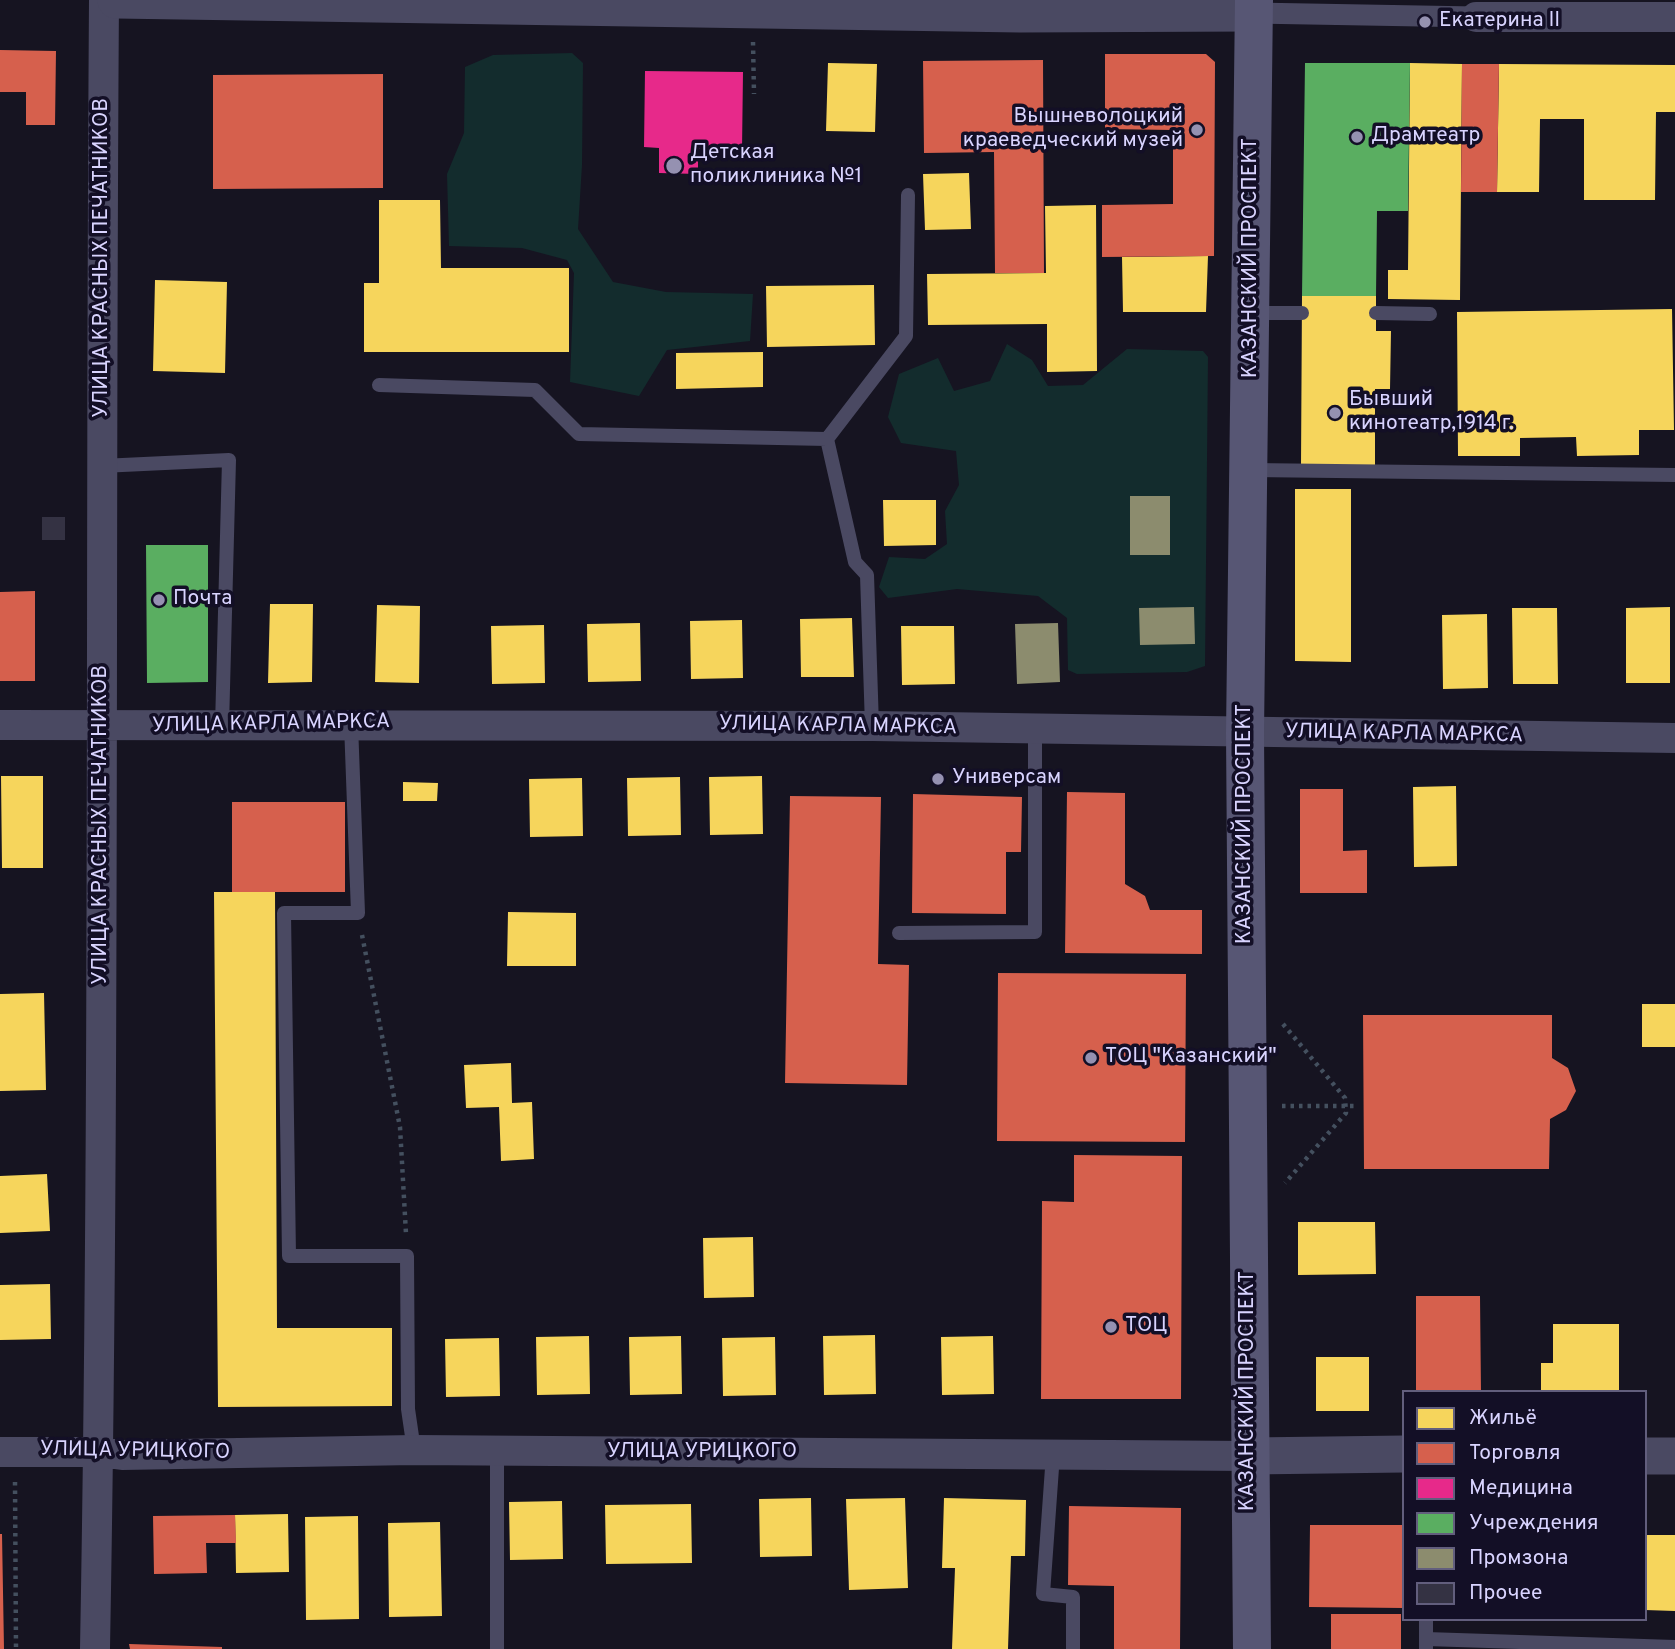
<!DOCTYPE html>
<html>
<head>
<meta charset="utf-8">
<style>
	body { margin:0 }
	#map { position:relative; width:1675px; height:1649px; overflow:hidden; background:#161421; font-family:Overpass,sans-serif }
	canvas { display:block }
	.legend { position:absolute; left:1402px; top:1390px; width:245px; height:231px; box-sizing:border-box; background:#130f26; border:2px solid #625e7d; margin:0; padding:9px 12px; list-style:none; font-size:21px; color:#d9d4ff }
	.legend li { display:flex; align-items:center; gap:14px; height:35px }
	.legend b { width:35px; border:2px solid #625e7d }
</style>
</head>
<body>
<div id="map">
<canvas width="1675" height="1649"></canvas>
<ul class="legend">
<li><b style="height:19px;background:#f6d55c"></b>Жильё</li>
<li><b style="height:19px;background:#d6604d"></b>Торговля</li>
<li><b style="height:19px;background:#e7298a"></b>Медицина</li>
<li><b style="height:19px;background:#5aae61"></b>Учреждения</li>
<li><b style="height:19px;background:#8c8c6e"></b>Промзона</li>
<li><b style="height:19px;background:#343243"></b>Прочее</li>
</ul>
</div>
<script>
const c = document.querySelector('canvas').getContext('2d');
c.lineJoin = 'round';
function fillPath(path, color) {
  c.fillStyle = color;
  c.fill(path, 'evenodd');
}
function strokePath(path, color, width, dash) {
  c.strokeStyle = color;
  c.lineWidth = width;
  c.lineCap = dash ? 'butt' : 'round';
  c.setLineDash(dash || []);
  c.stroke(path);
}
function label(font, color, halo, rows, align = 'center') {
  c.font = font + ' Overpass,sans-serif';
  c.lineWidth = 7;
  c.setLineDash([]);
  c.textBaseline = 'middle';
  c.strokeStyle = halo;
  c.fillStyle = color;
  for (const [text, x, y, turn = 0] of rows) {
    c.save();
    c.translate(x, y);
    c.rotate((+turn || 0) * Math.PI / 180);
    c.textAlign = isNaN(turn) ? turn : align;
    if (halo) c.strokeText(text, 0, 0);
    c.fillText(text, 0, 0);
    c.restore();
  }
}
const green = new Path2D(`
	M572 53 583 63 582 165 578 229 613 282 666 292 753 294 750 341 667 350 639 396 570 382 574 273 567 260 522 248 449 246 447 174 464 133 465 67 493 55Z
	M1007 344 1032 360 1048 386 1083 385 1127 349 1203 351 1208 357 1205 666 1187 672 1077 674 1068 670 1067 618 1038 596 957 589 888 598 879 587 889 557 925 559 947 544 945 511 959 485 956 451 901 443 888 417 899 374 938 358 954 391 990 381Z`);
const homes = new Path2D(`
	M828 63 877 64 875 132 826 131Z
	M1410 63 1462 64 1460 300 1388 299V270H1408Z
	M1499 64 1675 65V112H1656L1655 200H1584V119H1540L1539 192H1497Z
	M969 173 971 229 925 230 923 174Z
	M379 200H440L441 268H569V352H364V283H379Z
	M1096 205 1097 371 1047 372V324L928 325 927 274 1046 273 1045 206Z
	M1208 256 1206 312H1123L1122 257Z
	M155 280 227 282 225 373 153 371Z
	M874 285 875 345 767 347 766 286Z
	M1302 296H1376V331H1391L1390 389H1375V465H1301Z
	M1672 309 1674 430H1639V455L1577 456 1576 437 1520 438V456H1458L1457 312Z
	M763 352V387L676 389V353Z
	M1295 489H1351V662L1295 661Z
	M883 500H936V545L884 546Z
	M270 604H313L312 682 268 683Z
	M377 605 420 606 419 683 375 682Z
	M1670 607V683H1626V608Z
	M1512 608H1557L1558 684H1513Z
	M1487 614 1488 688 1443 689 1442 615Z
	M852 618 854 677H801L800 619Z
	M742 620 743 678 691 679 690 621Z
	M640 623 641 681 588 682 587 624Z
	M544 625 545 683 492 684 491 626Z
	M901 626H954L955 684 902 685Z
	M1 776H43V868H2Z
	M762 776 763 834 710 835 709 777Z
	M680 777 681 835 628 836 627 778Z
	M582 778 583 836 530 837 529 779Z
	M403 782 438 783 437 801H403Z
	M1456 786 1457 866 1414 867 1413 787Z
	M214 892H275L277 1328H392V1406L218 1407Z
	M508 912 576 913V966H507Z
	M44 993 46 1090 0 1091V994Z
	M1642 1004H1675V1047H1642Z
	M511 1063 512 1103 532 1102 534 1159 501 1161 499 1107 466 1108 464 1065Z
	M47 1174 50 1231 0 1233V1176Z
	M1298 1222H1375L1376 1274 1298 1275Z
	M753 1237 754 1297 704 1298 703 1238Z
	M50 1284 51 1339 0 1340V1285Z
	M1553 1324H1619V1392H1541V1363H1553Z
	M875 1335 876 1394 824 1395 823 1336Z
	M589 1336 590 1394 537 1395 536 1337Z
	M681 1336 682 1394 630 1395 629 1337Z
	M993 1336 994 1394 942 1395 941 1337Z
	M775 1337 776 1395 723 1396 722 1338Z
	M499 1338 500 1396 446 1397 445 1339Z
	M1316 1357H1369V1411H1316Z
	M811 1498 812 1556 760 1557 759 1499Z
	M905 1498 908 1588 849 1590 846 1499Z
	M944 1498 1026 1500 1025 1556H1011L1008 1649H952L955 1568H942Z
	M562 1501 563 1559 510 1560 509 1502Z
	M691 1504 692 1563 606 1564 605 1505Z
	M288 1514 289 1572 236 1573 235 1515Z
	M358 1516 359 1619 306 1620 305 1517Z
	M440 1522 442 1616 389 1617 388 1523Z
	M1645 1535H1675V1611L1645 1610Z`);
const shops = new Path2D(`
	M0 50 56 51 55 125H26V92H0Z
	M1105 54H1206L1215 62 1214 256 1102 257V205L1173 204V130L1105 129Z
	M1043 60 1044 273H995L994 152 924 153 923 61Z
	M1462 64H1499L1497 192H1461Z
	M383 74V188L213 189V75Z
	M35 591V681H0V592Z
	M1300 789H1343V851L1367 850V893H1300Z
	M1067 792 1125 793V884L1145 896 1150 910H1202V954L1065 953Z
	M913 794 1022 797 1021 852H1006V914L912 913Z
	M790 796 881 797 878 964 909 965 907 1085 785 1083Z
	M232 802H345V892H232Z
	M998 973 1186 974 1185 1142 997 1141Z
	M1363 1015H1552V1058L1568 1068 1576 1091 1566 1110 1550 1119 1549 1169H1364Z
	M1074 1155 1182 1156 1181 1399H1041L1042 1201 1074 1202Z
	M1416 1296H1480L1481 1392 1416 1390Z
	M1069 1506 1181 1508 1180 1649H1114V1586L1068 1585Z
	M235 1515 236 1543H206L207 1573 154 1574 153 1516Z
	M1310 1525H1403V1608L1309 1607Z
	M0 1534H2L4 1649H0Z
	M1331 1614H1401V1649H1331Z
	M129 1644 222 1647V1649H130Z`);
const health = new Path2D(`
	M645 71 743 72 742 150 698 149V174L659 173V148L644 147Z`);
const public = new Path2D(`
	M1305 63H1410L1408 211H1377L1376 296H1302Z
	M146 545H208V682L147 683Z`);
const industry = new Path2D(`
	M1130 496H1170V555H1130Z
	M1194 607 1195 644 1140 645 1139 608Z
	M1058 623 1060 682 1017 684 1015 624Z`);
const building = new Path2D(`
	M42 517H65V540H42Z`);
const path = new Path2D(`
	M753 42 754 94
	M362 935 400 1127 406 1234
	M1283 1024 1345 1098 1346 1113 1285 1183
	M1282 1106H1358
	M15 1482 16 1649`);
const service = new Path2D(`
	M1253 313H1302
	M1376 313 1430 314
	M379 385 535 390 579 434 827 439 855 562 867 575 872 726
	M827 439 906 336 908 195
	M101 466 229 460 222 726
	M1251 470 1675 475
	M351 724 358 913H284L289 1256H407L408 1409 414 1450
	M899 933 1035 932V730
	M1053 1454 1043 1594 1073 1597V1649
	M1426 1619V1649
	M1426 1639 1675 1647
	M497 1649V1452`);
const pedestrian = new Path2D(`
	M1253 13 1476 17`);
const minor = new Path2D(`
	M1476 17H1675
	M0 725 872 726 1675 738
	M0 1452H99L122 1455 414 1450 1250 1456
	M95 1649C105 1099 100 550 104 0`);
const tertiary = new Path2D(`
	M116 0 1020 14 1253 13
	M1250 1456 1404 1454
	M1645 1456H1675`);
const secondary = new Path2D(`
	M1252 1649 1245 733 1254 0`);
const markers = [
	[1425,22,7,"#9591b1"],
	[1197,130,7,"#9591b1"],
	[1357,137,7,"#9591b1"],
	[674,166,9,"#9591b1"],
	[1335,413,7,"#9591b1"],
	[159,600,7,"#9591b1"],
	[938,779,7,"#9591b1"],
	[1091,1058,7,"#9591b1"],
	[1111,1327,7,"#9591b1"]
];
const poiNames = [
	["Екатерина II",1439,22],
	["Вышневолоцкий",1183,118,"right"],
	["краеведческий музей",1183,142,"right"],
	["Драмтеатр",1371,137],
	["Детская",690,154],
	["поликлиника №1",690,178],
	["Бывший",1349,401],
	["кинотеатр,1914 г.",1349,425],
	["Почта",173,600],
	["Универсам",952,779],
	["ТОЦ \"Казанский\"",1105,1058],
	["ТОЦ",1125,1327]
];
const streetNames = [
	["УЛИЦА КРАСНЫХ ПЕЧАТНИКОВ",103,258,-90],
	["КАЗАНСКИЙ ПРОСПЕКТ",1252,258,-90],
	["УЛИЦА КАРЛА МАРКСА",271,725,-1],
	["УЛИЦА КАРЛА МАРКСА",838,727,1],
	["УЛИЦА КАРЛА МАРКСА",1404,735,1],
	["КАЗАНСКИЙ ПРОСПЕКТ",1246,824,-90],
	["УЛИЦА КРАСНЫХ ПЕЧАТНИКОВ",102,825,-90],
	["КАЗАНСКИЙ ПРОСПЕКТ",1249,1391,-90],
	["УЛИЦА УРИЦКОГО",135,1452,1],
	["УЛИЦА УРИЦКОГО",702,1453]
];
fillPath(green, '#132c2d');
fillPath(homes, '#f6d55c');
fillPath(shops, '#d6604d');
fillPath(health, '#e7298a');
fillPath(public, '#5aae61');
fillPath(industry, '#8c8c6e');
fillPath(building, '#343243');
strokePath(path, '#44505f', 4.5, [3.5, 5]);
strokePath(service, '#4a4962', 14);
strokePath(pedestrian, '#4a4962', 21);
strokePath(minor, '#4a4962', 30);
strokePath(tertiary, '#4a4962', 37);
strokePath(secondary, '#575674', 38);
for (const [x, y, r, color] of markers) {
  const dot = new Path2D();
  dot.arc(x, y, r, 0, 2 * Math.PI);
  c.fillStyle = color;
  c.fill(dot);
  strokePath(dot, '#130f26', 2.5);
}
label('21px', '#d9d4ff', '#130f26', poiNames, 'left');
label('21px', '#d9d4ff', '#130f26', streetNames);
</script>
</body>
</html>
